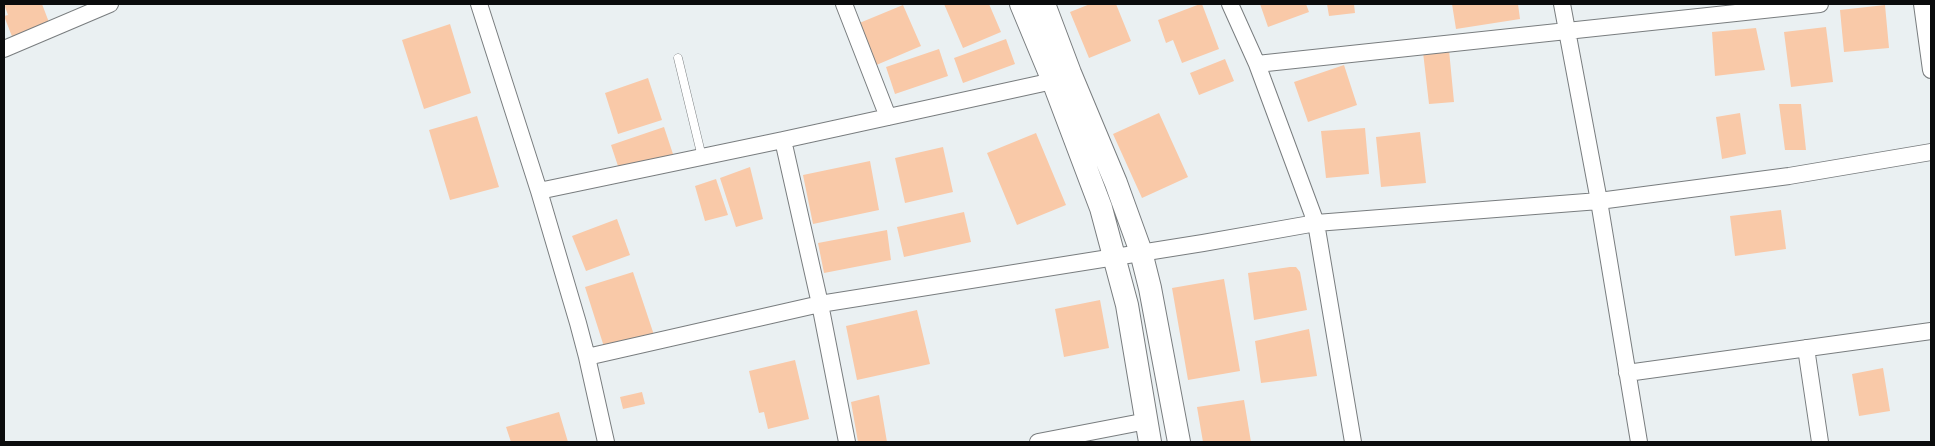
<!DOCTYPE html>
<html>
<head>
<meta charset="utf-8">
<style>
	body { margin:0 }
	#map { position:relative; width:1935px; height:446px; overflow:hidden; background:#eaf0f2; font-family:"DM Sans",sans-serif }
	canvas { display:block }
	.frame { position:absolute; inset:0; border:5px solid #0b0c0d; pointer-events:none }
</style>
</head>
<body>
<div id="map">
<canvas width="1935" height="446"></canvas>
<div class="frame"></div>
</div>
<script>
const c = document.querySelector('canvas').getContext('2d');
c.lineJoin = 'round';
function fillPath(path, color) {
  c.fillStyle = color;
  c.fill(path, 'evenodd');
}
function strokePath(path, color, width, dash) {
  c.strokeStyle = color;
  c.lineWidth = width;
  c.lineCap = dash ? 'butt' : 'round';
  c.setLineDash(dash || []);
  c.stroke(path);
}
const building = new Path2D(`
	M4 4H42L50 25 13 39 4 16 8 15Z
	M944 4H989L1001 32 963 48Z
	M1090 4H1116L1131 41 1089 58 1070 12Z
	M1200 4H1202L1219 49 1182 63 1173 40 1166 43 1158 20Z
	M1260 4H1306L1309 12 1268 27Z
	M1327 4H1354L1355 13 1329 16Z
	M1452 4H1518L1520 19 1456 29Z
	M903 5 921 46 874 66 857 24Z
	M1885 5 1889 48 1844 52 1840 10Z
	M450 24 471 93 424 109 402 40Z
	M1826 27 1833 82 1791 87 1784 32Z
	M1756 28 1765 70 1715 76 1712 32Z
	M1006 39 1015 64 963 83 954 58Z
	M939 49 948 76 895 94 886 67Z
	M1449 50 1454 102 1429 104 1423 52Z
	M1225 59 1234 81 1199 95 1190 73Z
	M1344 65 1357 105 1308 122 1294 82Z
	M648 78 662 120 618 134 605 93Z
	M1779 104H1801L1806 150H1785Z
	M1159 113 1188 177 1142 198 1113 134Z
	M1740 113 1746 154 1722 159 1716 117Z
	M477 116 499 187 450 200 429 130Z
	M664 127 673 154 620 172 611 145Z
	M1365 128 1369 174 1326 178 1321 131Z
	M1420 132 1426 183 1381 187 1376 137Z
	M1036 133 1066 205 1017 225 987 153Z
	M943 147 953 192 905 203 895 158Z
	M870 161 879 210 813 224 803 175Z
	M750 167 763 219 736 227 720 178Z
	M716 179 728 215 705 221 695 186Z
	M1781 210 1786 249 1735 256 1730 216Z
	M964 212 971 242 904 257 897 227Z
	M617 219 630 255 586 271 572 236Z
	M887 230 891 260 824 273 818 243Z
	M1290 267H1296L1300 272 1307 310 1254 320 1248 273Z
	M633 272 654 335 605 350 585 287Z
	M1224 279 1240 371 1188 380 1172 288Z
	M1100 300 1109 348 1064 357 1055 309Z
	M917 310 930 364 857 380 846 326Z
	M1309 329 1317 376 1261 383 1255 341Z
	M795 360 809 419 768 429 764 412 759 413 749 371Z
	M1883 368 1890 411 1859 416 1852 374Z
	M642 392 645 404 623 409 620 397Z
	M879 395 887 442H858L851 402Z
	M1244 400 1251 442H1203L1197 407Z
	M559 412 568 442H511L506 427Z`);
const lane = new Path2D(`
	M678 58 702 157`);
const street = new Path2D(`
	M479 4 539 191 578 323 587 357 606 442
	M844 4 888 117
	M1230 4 1257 64 1316 223 1353 442
	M1562 4 1599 201 1639 442
	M1922 4 1931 70
	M4 49 110 4
	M1257 64 1820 4
	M783 140 820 304 847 442
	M539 191 783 140 1053 81
	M1806 348 1820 442
	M587 357 820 304 1203 243 1316 223 1599 201 1789 176 1931 152
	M1627 373 1931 331
	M1038 442 1147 421`);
const secondary = new Path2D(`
	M1021 4 1053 81 1101 208 1127 305 1150 442
	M1044 4 1070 73 1116 183 1141 252 1150 288 1179 442`);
fillPath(building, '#f9c9a8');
strokePath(lane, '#797d7f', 9);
strokePath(street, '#797d7f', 18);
strokePath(secondary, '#797d7f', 24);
strokePath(lane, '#fff', 8);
strokePath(street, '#fff', 16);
strokePath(secondary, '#fff', 22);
</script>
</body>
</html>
